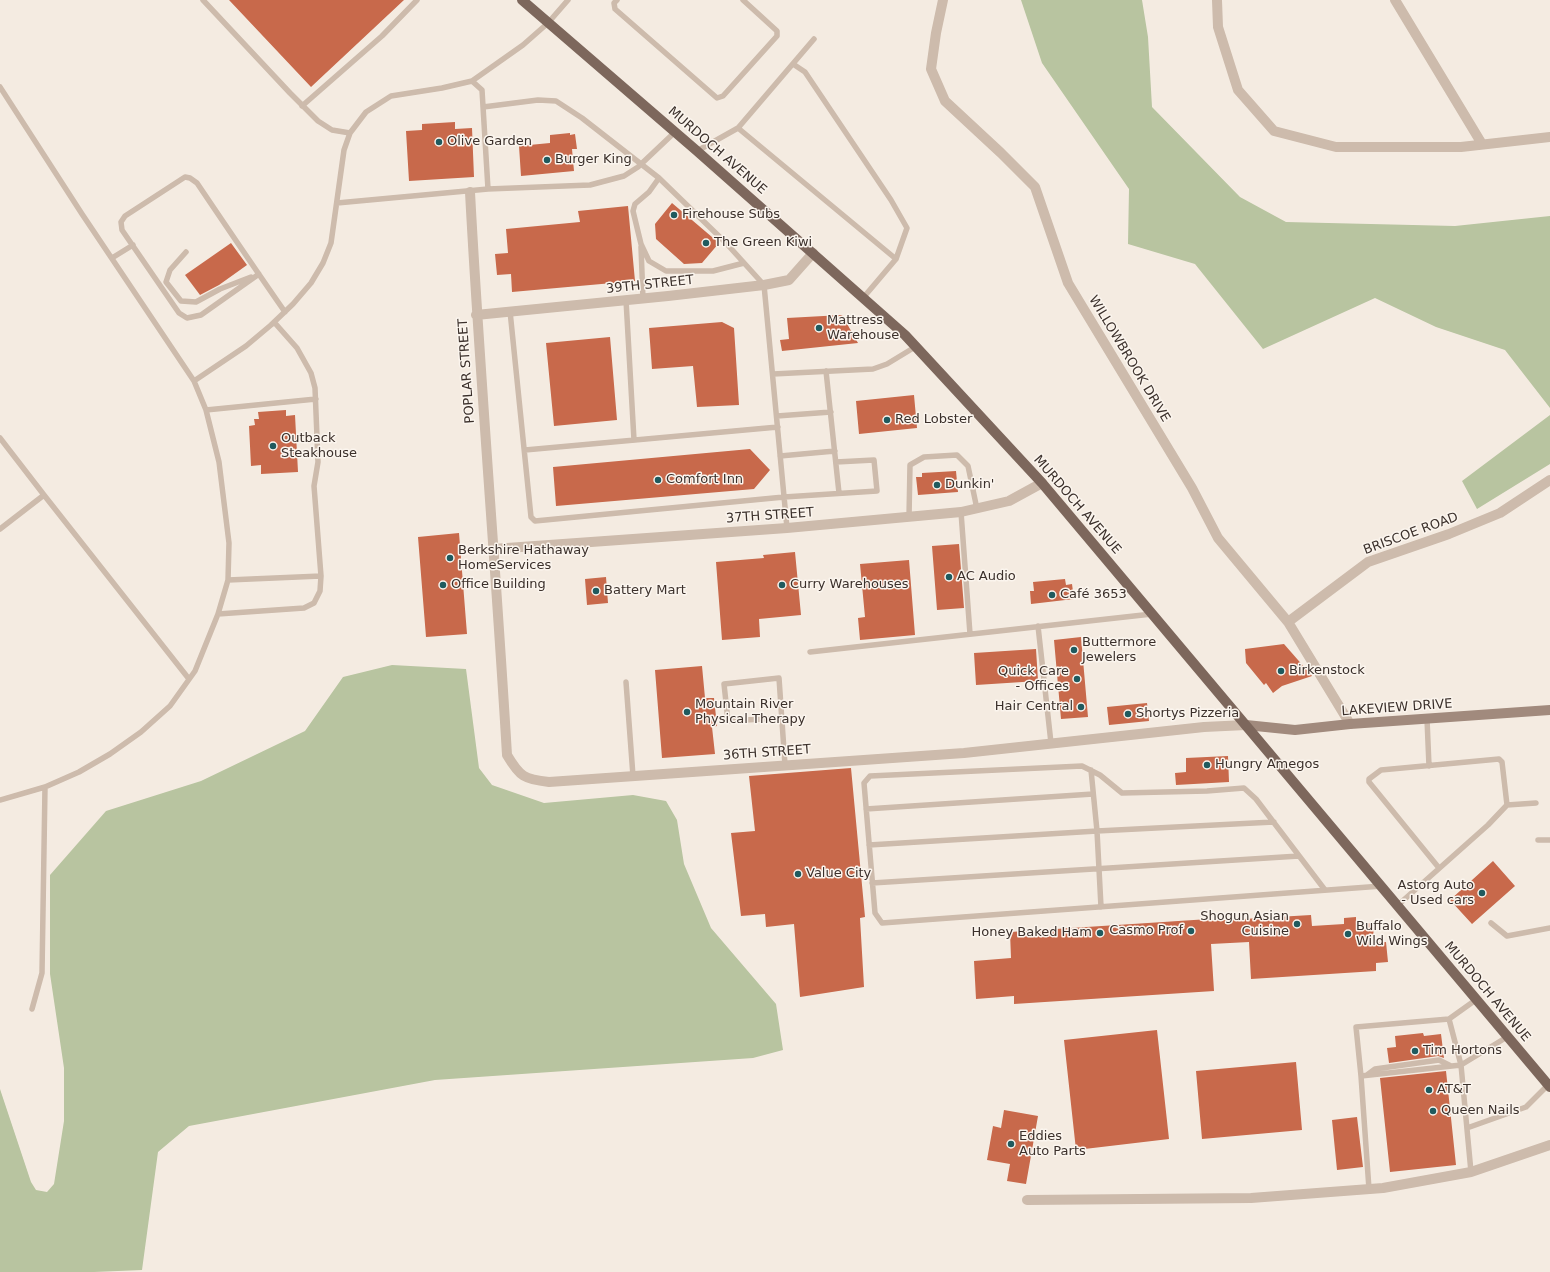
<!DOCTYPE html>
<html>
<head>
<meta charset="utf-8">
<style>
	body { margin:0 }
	canvas { display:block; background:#f4ebe1 }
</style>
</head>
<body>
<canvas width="1550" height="1272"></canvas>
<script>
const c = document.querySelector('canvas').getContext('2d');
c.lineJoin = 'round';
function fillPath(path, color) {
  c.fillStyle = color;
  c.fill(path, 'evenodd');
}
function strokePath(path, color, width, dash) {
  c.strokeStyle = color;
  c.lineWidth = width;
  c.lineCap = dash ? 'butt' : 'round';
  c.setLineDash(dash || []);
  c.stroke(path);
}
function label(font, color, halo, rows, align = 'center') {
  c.font = font + ' "DejaVu Sans",sans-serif';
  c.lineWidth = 3;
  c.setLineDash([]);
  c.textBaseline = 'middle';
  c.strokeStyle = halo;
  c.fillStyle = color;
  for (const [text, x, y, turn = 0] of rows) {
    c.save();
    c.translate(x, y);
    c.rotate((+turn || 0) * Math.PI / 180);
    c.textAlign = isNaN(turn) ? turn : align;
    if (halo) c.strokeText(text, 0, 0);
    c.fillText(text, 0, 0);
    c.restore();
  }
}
const green = new Path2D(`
	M1021 0H1142L1148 37 1152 107 1240 197 1286 222 1455 226 1550 216V408L1505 350 1436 327 1375 298 1263 349 1195 264 1128 244 1129 189 1042 63Z
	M1550 415V464L1477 509 1462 481Z
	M392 665 466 669 479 768 492 785 544 803 633 795 666 801 677 820 684 864 711 928 776 1004 783 1050 753 1058 435 1080 189 1126 158 1152 142 1270 94 1272H0V1089L31 1182 36 1190 47 1192 54 1184 64 1121V1068L50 974V875L106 811 201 781 305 731 343 677Z`);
const building = new Path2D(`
	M229 0H404L311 87Z
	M455 122V129L472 128 474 177 409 181 406 131 422 130V124Z
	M570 133V135L575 134 577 149H572L574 171 521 176 519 146 550 143V135Z
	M672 203 719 243 702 263 684 264 656 239 655 224Z
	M628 206 635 281 512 292 511 274 497 275 495 254 508 253 506 229 580 222 578 211Z
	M231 243 247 265 219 285 200 295 185 275Z
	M842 315 858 343 782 351 780 340 789 339 787 318Z
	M722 322 734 328 739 405 697 407 693 366 652 369 649 328Z
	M610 337 617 420 554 426 546 343Z
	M914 395 917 428 859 434 856 401Z
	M286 410V416L295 415 298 472 261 474V465L251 466 249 426 255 425 254 419H259L258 412Z
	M750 449 770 470 754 489 556 506 553 467Z
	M956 471 958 492 918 495 916 477H922V473Z
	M459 533 467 634 426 637 418 537Z
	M959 544 964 608 937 610 932 546Z
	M795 552 801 615 759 619 760 637 722 640 716 562 764 558 763 555Z
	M909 560 915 635 860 640 858 618 865 617 860 564Z
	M606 577 608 603 587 605 585 579Z
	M1065 579 1066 585 1072 584 1074 599 1031 604 1030 591H1034L1033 582Z
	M1081 637 1088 717 1061 719 1054 640Z
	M1284 644 1312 676 1282 686 1273 693 1266 683 1264 685 1246 663 1245 649Z
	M1036 649 1038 681 976 685 974 653Z
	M702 666 705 698H714L717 726 712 727 715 754 662 758 655 670Z
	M1147 703 1149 721 1109 725 1107 707Z
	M1228 756 1229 782 1176 785 1175 773 1186 772V758Z
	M851 768 865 917 860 918 864 987 800 997 794 924 766 927 765 914 741 916 731 833 755 831 749 776Z
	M1493 861 1515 886 1472 924 1450 900Z
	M1311 915 1312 926 1344 924V918L1356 917V924L1373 923 1374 943 1386 942 1388 962 1376 963V971L1251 979 1249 942 1211 944 1214 991 1014 1004V996L976 999 974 961 1011 958 1010 932 1209 919V921Z
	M1157 1030 1169 1139 1076 1150 1064 1040Z
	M1423 1033 1424 1036 1441 1034 1444 1058 1438 1056 1389 1063 1387 1048 1396 1047 1395 1036Z
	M1296 1062 1302 1130 1202 1139 1196 1071Z
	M1446 1071 1456 1165 1390 1172 1380 1078Z
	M1004 1110 1038 1116 1026 1184 1007 1181 1010 1164 987 1160 993 1126 1001 1128Z
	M1357 1117 1363 1167 1337 1170 1332 1120Z`);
const lane = new Path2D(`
	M203 0 290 93 318 121 332 130 350 133
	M617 0 614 3 615 9 717 98 723 96 777 36V31L743 0
	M793 64 805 72 891 200 907 228 896 259
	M472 81 482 90 488 189
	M0 87 82 214 194 381 206 410 219 462 229 543 228 580 218 614 195 671 170 706 141 732 110 754 79 772 45 787 0 800
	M302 106 382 36 417 0
	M483 107 538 100 556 101 582 118 659 178 726 243 764 285 787 528
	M738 128 896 259 863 298
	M697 151 738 128 814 39
	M659 178 649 192 635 204 633 211 641 244 649 261 666 271H713L744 263
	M337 203 488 189 590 185 624 176 638 167 675 132
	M641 247 643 299
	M186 252 170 270 166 282 181 301 196 302 220 289 251 277
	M112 258 133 245
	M259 274 201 315 187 318 179 313 122 230 121 222 125 216 185 177 190 178 197 183C226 226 255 269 285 312
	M626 300 634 440
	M510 311 531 517 535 521 784 497 877 491 874 460 836 462
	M826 371 839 493
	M773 374 873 369 887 364 915 347
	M194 381 246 346 271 325 293 304 311 283 323 263 331 243 344 150 350 133 366 112 391 96 442 88 472 81 523 45 548 23 568 0
	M206 410 316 399
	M777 416 831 412
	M0 438 44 495 0 529
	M525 450 778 427
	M780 456 835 451
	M44 495 189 679
	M961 512 970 634
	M909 517 910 465 924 457 957 455 968 466 977 509
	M228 580 321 576
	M218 614 304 608 314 603 320 591 321 576 314 486 318 462 315 388 311 373 297 348 274 322
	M1038 626 1051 743
	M810 652 1152 614
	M626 682 633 776
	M781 718 728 721 724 684 779 678 785 765
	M1427 719 1429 766
	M1091 770 1097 831 1101 907
	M866 809 1093 794
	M1538 840H1550
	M869 845 1097 831 1274 822
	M1439 868 1369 782V779L1381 770 1499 759 1502 762 1507 805
	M872 883 1299 856
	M1325 890 1256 799 1244 788 1207 791 1122 793 1100 775 1082 766 870 776 864 783 875 913 882 923 1382 886
	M1398 905 1488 825 1507 805 1536 803
	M1491 923 1507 936 1550 928
	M32 1009 42 973 45 787
	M1449 1019 1461 1065 1471 1172
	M1367 1075 1375 1069 1439 1060 1451 1066
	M1361 1076 1461 1065 1507 1037
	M1467 1128 1526 1107 1548 1085
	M1369 1189 1361 1076 1356 1027 1449 1019 1477 999`);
const street = new Path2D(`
	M943 0 936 33 931 69 945 101 1001 153 1035 187 1068 283 1192 488 1218 538 1288 622 1350 724
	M1217 0 1218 27 1238 90 1274 131 1336 147H1461L1550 137
	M1395 0 1482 144
	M470 192C480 380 496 567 507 755 520 777 524 779 549 782L964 753 1204 727 1246 725
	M476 315 668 296 764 285 789 280 813 253
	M493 549 787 528 961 512 1009 501 1042 483
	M1288 622 1368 562 1449 534 1500 513 1550 480
	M1027 1200 1251 1198 1383 1188 1471 1172 1550 1145`);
const secondary = new Path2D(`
	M1246 725 1295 730 1350 724 1550 710`);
const primary = new Path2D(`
	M522 0 697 151 905 335 1042 483 1550 1087`);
const markers = [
	[439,142,4,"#1f5a5e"],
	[547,160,4,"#1f5a5e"],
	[674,215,4,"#1f5a5e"],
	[706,243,4,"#1f5a5e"],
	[819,328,4,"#1f5a5e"],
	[887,420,4,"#1f5a5e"],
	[273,446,4,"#1f5a5e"],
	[658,480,4,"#1f5a5e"],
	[937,485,4,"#1f5a5e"],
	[450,558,4,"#1f5a5e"],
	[949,577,4,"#1f5a5e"],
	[443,585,4,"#1f5a5e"],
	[782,585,4,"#1f5a5e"],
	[596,591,4,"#1f5a5e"],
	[1052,595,4,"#1f5a5e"],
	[1074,650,4,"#1f5a5e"],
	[1281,671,4,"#1f5a5e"],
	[1077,679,4,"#1f5a5e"],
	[1081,707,4,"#1f5a5e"],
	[687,712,4,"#1f5a5e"],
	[1128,714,4,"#1f5a5e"],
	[1207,765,4,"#1f5a5e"],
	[798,874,4,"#1f5a5e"],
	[1482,893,4,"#1f5a5e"],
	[1297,924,4,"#1f5a5e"],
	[1191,931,4,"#1f5a5e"],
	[1100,933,4,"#1f5a5e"],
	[1348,934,4,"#1f5a5e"],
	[1415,1051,4,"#1f5a5e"],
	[1429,1090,4,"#1f5a5e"],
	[1433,1111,4,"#1f5a5e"],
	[1011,1144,4,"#1f5a5e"]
];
const poiNames = [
	["Olive Garden",447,142],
	["Burger King",555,160],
	["Firehouse Subs",682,215],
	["The Green Kiwi",714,243],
	["Mattress",827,321],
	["Warehouse",827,336],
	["Red Lobster",895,420],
	["Outback",281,439],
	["Steakhouse",281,454],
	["Comfort Inn",666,480],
	["Dunkin'",945,485],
	["Berkshire Hathaway",458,551],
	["HomeServices",458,566],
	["AC Audio",957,577],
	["Office Building",451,585],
	["Curry Warehouses",790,585],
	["Battery Mart",604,591],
	["Café 3653",1060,595],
	["Buttermore",1082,643],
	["Jewelers",1082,658],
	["Birkenstock",1289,671],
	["Quick Care",1069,672,"right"],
	["- Offices",1069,687,"right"],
	["Mountain River",695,705],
	["Physical Therapy",695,720],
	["Hair Central",1073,707,"right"],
	["Shortys Pizzeria",1136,714],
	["Hungry Amegos",1215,765],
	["Value City",806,874],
	["Astorg Auto",1474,886,"right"],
	["- Used cars",1474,901,"right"],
	["Shogun Asian",1289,917,"right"],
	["Cuisine",1289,932,"right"],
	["Buffalo",1356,927],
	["Wild Wings",1356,942],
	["Casmo Prof",1183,931,"right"],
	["Honey Baked Ham",1092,933,"right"],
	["Tim Hortons",1423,1051],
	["AT&T",1437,1090],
	["Queen Nails",1441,1111],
	["Eddies",1019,1137],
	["Auto Parts",1019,1152]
];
const streetNames = [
	["MURDOCH AVENUE",717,151,41],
	["39TH STREET",650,285,-6],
	["WILLOWBROOK DRIVE",1129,359,59],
	["POPLAR STREET",467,371,-94],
	["MURDOCH AVENUE",1077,505,49],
	["37TH STREET",770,516,-4],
	["BRISCOE ROAD",1411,534,-20],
	["LAKEVIEW DRIVE",1397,708,-4],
	["36TH STREET",767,753,-4],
	["MURDOCH AVENUE",1487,992,50]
];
fillPath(green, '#b8c4a0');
fillPath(building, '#c8694b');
strokePath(lane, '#cdbbac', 5.5);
strokePath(street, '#cdbbac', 10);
strokePath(secondary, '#a18a7d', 10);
strokePath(primary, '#7d675c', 10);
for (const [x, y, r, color] of markers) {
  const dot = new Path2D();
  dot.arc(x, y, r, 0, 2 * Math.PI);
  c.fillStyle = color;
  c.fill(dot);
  strokePath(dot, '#fbf5ee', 1.5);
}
label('13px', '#3b302b', '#fbf5ee', poiNames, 'left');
label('13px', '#3b302b', '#fbf5ee', streetNames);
</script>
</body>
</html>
